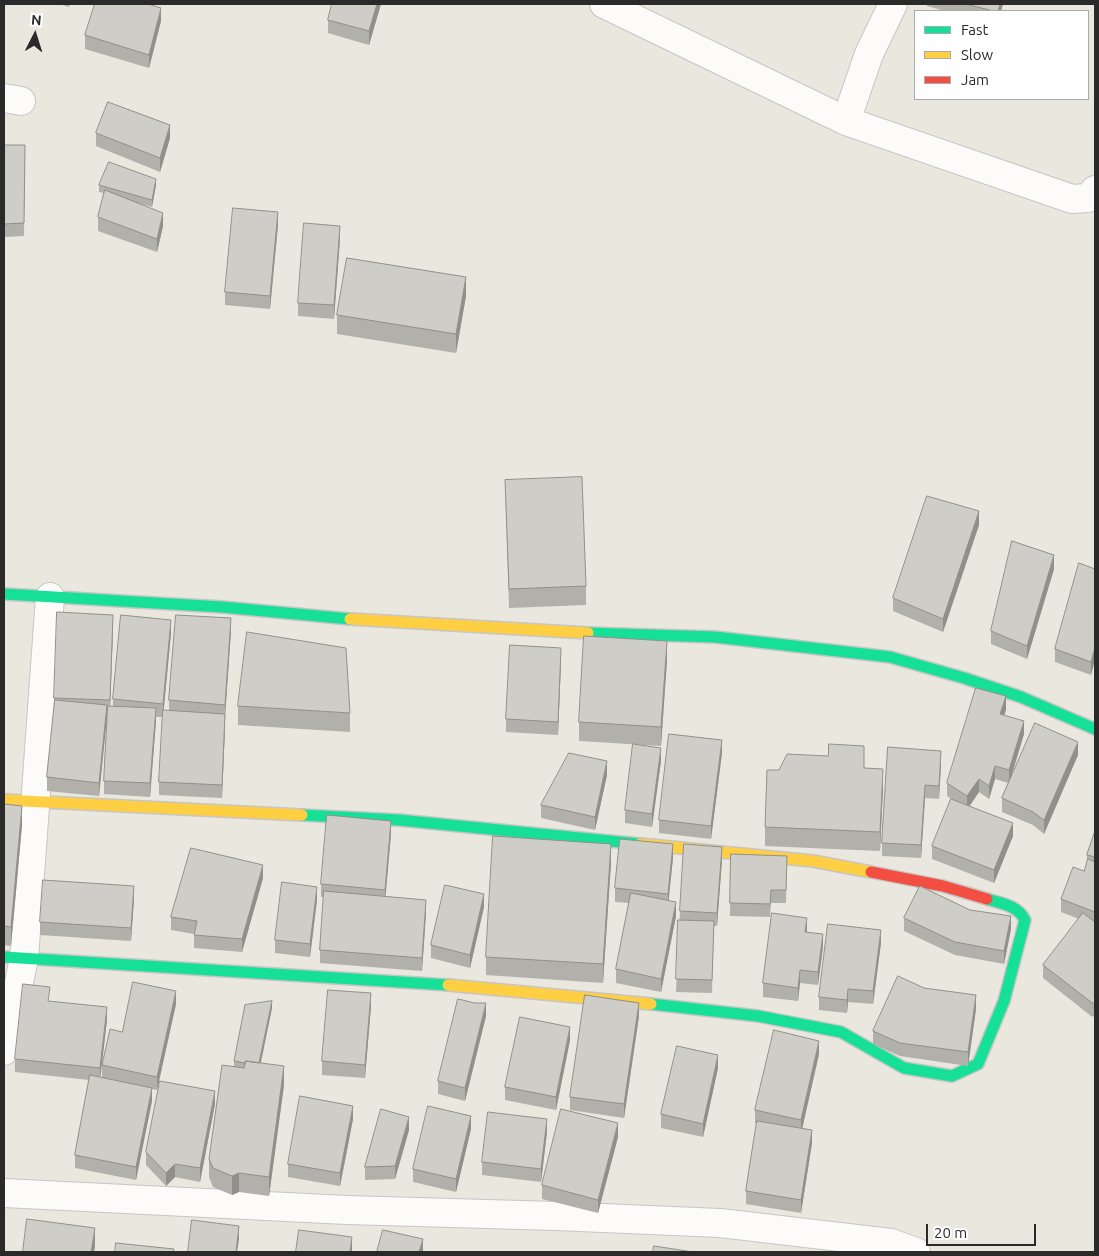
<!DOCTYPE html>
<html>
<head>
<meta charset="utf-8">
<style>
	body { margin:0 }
	#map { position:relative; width:1099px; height:1256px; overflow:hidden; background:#eae7df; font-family:Ubuntu,sans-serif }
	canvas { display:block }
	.frame { position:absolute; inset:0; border:5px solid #2a2a2a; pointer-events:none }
	.legend { position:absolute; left:914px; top:10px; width:175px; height:90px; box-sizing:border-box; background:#fff; border:1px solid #aaa; margin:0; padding:6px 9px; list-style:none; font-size:15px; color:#2a2a2a }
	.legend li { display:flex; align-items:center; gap:10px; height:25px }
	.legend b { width:25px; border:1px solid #aaa }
	.north { position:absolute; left:10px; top:10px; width:50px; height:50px; -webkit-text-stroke:4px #fff; paint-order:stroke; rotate:5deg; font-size:14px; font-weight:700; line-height:20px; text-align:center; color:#2a2a2a }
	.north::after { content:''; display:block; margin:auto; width:18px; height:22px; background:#2a2a2a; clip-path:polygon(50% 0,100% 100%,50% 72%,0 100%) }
	.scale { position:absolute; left:926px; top:1224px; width:110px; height:22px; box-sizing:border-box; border:2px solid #2a2a2a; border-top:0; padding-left:6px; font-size:15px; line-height:18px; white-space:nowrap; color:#2a2a2a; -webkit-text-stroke:4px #fff; paint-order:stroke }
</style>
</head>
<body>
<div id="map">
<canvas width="1099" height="1256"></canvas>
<div class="frame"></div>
<ul class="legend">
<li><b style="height:6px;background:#16e098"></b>Fast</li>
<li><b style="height:6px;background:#ffcf43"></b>Slow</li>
<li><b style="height:6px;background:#f24e42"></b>Jam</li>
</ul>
<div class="north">N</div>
<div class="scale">20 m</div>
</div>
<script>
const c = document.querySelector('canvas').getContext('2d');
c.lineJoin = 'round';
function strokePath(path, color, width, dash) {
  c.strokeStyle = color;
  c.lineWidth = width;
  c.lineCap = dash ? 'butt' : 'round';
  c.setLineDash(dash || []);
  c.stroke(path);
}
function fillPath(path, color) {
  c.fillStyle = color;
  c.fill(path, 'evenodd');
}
const street = new Path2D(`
	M604 4 846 121 1072 199 1088 198 1095 190
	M4 98 21 101
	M846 121 869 54 893 4
	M4 1051 24 959 50 597
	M4 1193 347 1210 556 1216 720 1223 891 1243 916 1252`);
const fast = new Path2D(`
	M4 594 222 607 350 619
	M588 633 715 637 890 657 964 678 1021 697 1095 729
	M302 815 399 820 640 844
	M4 957 448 985
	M651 1004 758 1016 841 1032 904 1068 952 1076 978 1064 1004 1001 1025 920C1017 905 1003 904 987 899`);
const slow = new Path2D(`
	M350 619 588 633
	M4 800 302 815
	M640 844 813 861 871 872
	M448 985 651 1004`);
const jam = new Path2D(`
	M871 872 943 886 987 899`);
const wall = new Path2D(`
	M59 4H70L69 7Z
	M381 4 369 45 328 33V20Z
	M927 4H1003L1001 11H945L927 6Z
	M161 21 149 68 85 49V35Z
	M96 133 170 138 160 172 96 146Z
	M4 145H25L24 236 4 237Z
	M99 185H156L152 207 141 204 163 226 157 252 98 231V217L104 193 99 192Z
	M278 225 270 309 225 305V292Z
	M340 239 334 319 298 316V303Z
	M466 296 456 353 337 334V315Z
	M505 480 586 586V605L509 608Z
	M979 525 943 632 893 611V598Z
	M1054 569 1027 659 991 644V631Z
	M1095 569 1091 675 1055 662V649Z
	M113 628 110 706H113V699L171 633 163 717H156L150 797 104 794V781L108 713H107L99 796 47 791V777L54 710V698Z
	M231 631 225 714V727L222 798 159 795V782L169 711V700Z
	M667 660 661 746 579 741V722Z
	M561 661 558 735 506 732V719Z
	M238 706 350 713V732L238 725Z
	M1006 710 1004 715 1024 734 1011 778 1078 755 1044 834 1033 825 1002 812V798L1008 783 995 779 989 799 979 792 970 806 1013 836 994 883 932 859V846L953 800 947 796V783Z
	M888 747 941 764 939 799 925 798 921 858 882 856V843Z
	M722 753 711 839 659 833V820Z
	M661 761 652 827 625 823V810Z
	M864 768 883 788 880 851 765 846V827L779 770Z
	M607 775 595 830 541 818V805Z
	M4 804 22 825 11 946 4 945Z
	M1095 831V1017L1091 1016 1043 978V965L1079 919 1061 912V899L1084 871 1087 862V855Z
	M391 834 385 896 426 913 422 971 320 963V950L324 897H321V884Z
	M731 854 787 856 786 903H771L770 917 730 916Z
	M673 858 668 901 676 916 661 992 616 983V969L629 903 615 902V888Z
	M722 860 717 926H714L712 993 676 992 680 911Z
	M611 863 603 983 486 975V957Z
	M263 878 242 952 194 948V934L171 930V917Z
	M134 899 131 941 40 935V922Z
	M317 900 310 957 275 953V940Z
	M484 907 470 968 431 958V945Z
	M904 918 1011 929 1004 964 955 955 904 931Z
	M807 932 823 947 818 985 800 983 798 1001 763 997V983Z
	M881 943 873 1004 848 1002 847 1013 819 1010V997Z
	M924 988 976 1009 968 1066 900 1056 873 1044V1031Z
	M176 1004 157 1090 152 1089V1101L136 1180 75 1168V1155L89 1080 15 1072V1059L107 1020 100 1077 102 1078V1065L122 1032Z
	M371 1006 365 1078 322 1075V1061Z
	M272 1008 260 1063 284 1085 269 1196 239 1192 232 1195 213 1187 209 1177V1159L234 1066V1061Z
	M486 1016 465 1101 438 1094V1081Z
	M639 1016 624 1118 570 1110V1097Z
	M570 1040 556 1110 505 1100V1087Z
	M819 1054 802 1128 812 1143 801 1213 746 1204V1191L757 1123H755V1110Z
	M718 1068 703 1137 661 1128V1114Z
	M215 1104 200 1182 175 1177 166 1186 146 1165V1152Z
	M353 1119 340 1186 288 1177V1164Z
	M471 1129 456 1192 413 1182V1169Z
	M409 1130 395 1179 365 1180V1167Z
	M547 1132 541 1182 482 1175V1162Z
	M618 1137 598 1213 542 1199V1185Z`);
const shadedWall = new Path2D(`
	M377 4H381L369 45V31Z
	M1000 4H1003L1001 11H998Z
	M161 8V21L149 68V55Z
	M170 125V138L160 172V158Z
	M156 179V185L152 207V200Z
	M278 212V225L270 309V296Z
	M163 213V226L157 252V239Z
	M340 226V239L334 319V305Z
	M466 277V296L456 353V334Z
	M979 511V525L943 632V619Z
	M1054 555V569L1027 659V646Z
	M113 615V628L110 713V700Z
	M231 618V631L225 718V705Z
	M171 620V633L163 717V704Z
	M667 641V660L661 746V727Z
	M1095 647V660L1091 675V662Z
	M561 648V661L558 735V722Z
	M1006 696V710L1000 728V714Z
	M107 705V718L99 796V783Z
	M156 708V722L150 797V783Z
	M225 714V727L222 798V785Z
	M1024 721V734L1009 783V770Z
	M722 740V753L711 839V826Z
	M1078 742V755L1044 834V820Z
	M661 748V761L652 827V814Z
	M941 751V764L939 799V786Z
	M607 761V775L595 830V817Z
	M995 766V779L989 799V786Z
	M883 769V788L880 851V832Z
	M979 779V792L967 809V796Z
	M925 785V798L921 858V845Z
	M22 806V825L11 946V927Z
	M391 821V834L385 903V890Z
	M1013 823V836L994 883V870Z
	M611 844V863L603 983V964Z
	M673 844V858L668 907V894Z
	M722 847V860L717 926V913Z
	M263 865V878L242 952V939Z
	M134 886V899L131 941V928Z
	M317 887V900L310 957V944Z
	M484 894V907L470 968V955Z
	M426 900V913L422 971V958Z
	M676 902V916L661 992V979Z
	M1011 916V929L1004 964V951Z
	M807 918V931L805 945V932Z
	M881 930V943L873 1004V991Z
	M823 934V947L818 985V972Z
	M800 970V983L798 1001V988Z
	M848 989V1002L847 1013V1000Z
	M176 991V1004L157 1090V1077Z
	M371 993V1006L365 1078V1065Z
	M976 995V1009L968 1066V1052Z
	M272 1001V1008L259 1072V1065Z
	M486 1003V1016L465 1101V1088Z
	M639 1003V1016L624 1118V1104Z
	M107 1007V1020L100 1081V1068Z
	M570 1027V1040L556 1110V1097Z
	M819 1041V1054L801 1134V1120Z
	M718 1055V1068L703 1137V1124Z
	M284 1066V1085L269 1196V1177Z
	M152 1088V1101L136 1180V1167Z
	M215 1091V1104L200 1182V1168Z
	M353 1106V1119L340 1186V1173Z
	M471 1116V1129L456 1192V1179Z
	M409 1117V1130L395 1179V1166Z
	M547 1119V1132L541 1182V1169Z
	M618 1123V1137L598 1213V1200Z
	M812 1130V1143L801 1213V1200Z
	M175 1164V1177L166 1186V1173Z
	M239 1173V1192L232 1195V1176Z
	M239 1226V1240L237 1252H236Z
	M95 1228V1247L94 1252H91Z
	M352 1237V1252H350Z
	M423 1239V1252H419Z`);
const building = new Path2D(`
	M95 4H148L161 8 149 55 85 35Z
	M332 4H377L369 31 328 20Z
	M966 4H1000L998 11H994Z
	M108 102 170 125 160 158 96 133Z
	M4 145H25L24 223 4 224Z
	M109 162 156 179 152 200 99 185Z
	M105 190 163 213 157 239 98 217Z
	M233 208 278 212 270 296 225 292Z
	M304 223 340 226 334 305 298 303Z
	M347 258 466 277 456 334 337 315Z
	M582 477 586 586 509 589 505 480Z
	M927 496 979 511 943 619 893 598Z
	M1012 541 1054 555 1027 646 991 631Z
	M1079 563 1095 569V647L1091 662 1055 649Z
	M57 612 113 615 110 700 54 698Z
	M121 615 171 620 163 704 113 699Z
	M176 615 231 618 225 705 169 700Z
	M247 632 346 648 350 713 238 706Z
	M584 636 667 641 661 727 579 722Z
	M510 645 561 648 558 722 506 719Z
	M976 688 1006 696 1000 714 1024 721 1009 770 995 766 989 786 979 779 967 796 947 783Z
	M55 700 107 705 99 783 47 777Z
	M108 706 156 708 150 783 104 781Z
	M163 710 225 714 222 785 159 782Z
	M1035 723 1078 742 1044 820 1033 812 1002 798Z
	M669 734 722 740 711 826 659 820Z
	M633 744 661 748 652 814 625 810Z
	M829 744 864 746V768L883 769 880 832 765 827 767 770H779L787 754 828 756Z
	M888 747 941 751 939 786 925 785 921 845 882 843Z
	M569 753 607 761 595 817 541 805Z
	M951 799 1013 823 994 870 932 846Z
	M4 804 22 806 11 927 4 926Z
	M327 815 391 821 385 890 321 884Z
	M1095 831V857L1087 855Z
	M493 836 611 844 603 964 486 957Z
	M620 839 673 844 668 894 615 888Z
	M684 844 722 847 717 913 680 911Z
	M191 848 263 865 242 939 194 935 197 921 171 917Z
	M731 854 787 856 786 890H771L770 904 730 903Z
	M1088 859 1095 862V912L1061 899 1073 867 1084 871Z
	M43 880 134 886 131 928 40 922Z
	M282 882 317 887 310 944 275 940Z
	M445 885 484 894 470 955 431 945Z
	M920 886 970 910 1011 916 1004 951 955 942 904 918Z
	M324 891 426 900 422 958 320 950Z
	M631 893 676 902 661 979 616 969Z
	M772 913 807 918 805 932 823 934 818 972 800 970 798 988 763 983Z
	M1083 913 1095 922V1004L1091 1002 1043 965Z
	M678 920 714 921 712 980 676 979Z
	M828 924 881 930 873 991 848 989 847 1000 819 997Z
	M898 976 924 988 976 995 968 1052 900 1043 873 1031Z
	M133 982 176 991 157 1077 102 1065 110 1029 122 1032Z
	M23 984 50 987 48 1001 107 1007 100 1068 15 1059Z
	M328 990 371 993 365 1065 322 1061Z
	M585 995 639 1003 624 1104 570 1097Z
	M458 999 475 1003H486L465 1088 438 1081Z
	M272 1001 259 1063 246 1061 245 1063 234 1061 245 1005Z
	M520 1017 570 1027 556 1097 505 1087Z
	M774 1030 819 1041 801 1120 755 1110Z
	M677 1046 718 1055 703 1124 661 1114Z
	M246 1061 284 1066 269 1177 239 1173 232 1176 213 1168 209 1159 222 1065 244 1068Z
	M90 1075 152 1088 136 1167 75 1155Z
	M160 1081 215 1091 200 1168 175 1164 166 1173 146 1152Z
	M300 1096 353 1106 340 1173 288 1164Z
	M428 1106 471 1116 456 1179 413 1169Z
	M381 1109 409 1117 395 1166 365 1167Z
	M561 1109 618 1123 598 1200 542 1185Z
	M488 1112 547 1119 541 1169 482 1162Z
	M757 1121 812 1130 801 1200 746 1191Z
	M27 1219 95 1228 91 1252H23Z
	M192 1220 239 1226 236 1252H188Z
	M299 1230 352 1237 350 1252H296Z
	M383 1230 423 1239 419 1252H377Z
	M116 1243 174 1249 173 1252H115Z
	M654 1246 693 1252H653Z`);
strokePath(street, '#c7c5c5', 30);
strokePath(fast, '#c7c5c5', 14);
strokePath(slow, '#c7c5c5', 14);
strokePath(jam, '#c7c5c5', 14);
strokePath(street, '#fcfbfa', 28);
strokePath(fast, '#16e098', 11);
strokePath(slow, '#ffcf43', 11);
strokePath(jam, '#f24e42', 11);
fillPath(wall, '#b1b0ab');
fillPath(shadedWall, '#90908b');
fillPath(building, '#cecdc7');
strokePath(building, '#90908b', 1);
</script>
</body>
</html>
